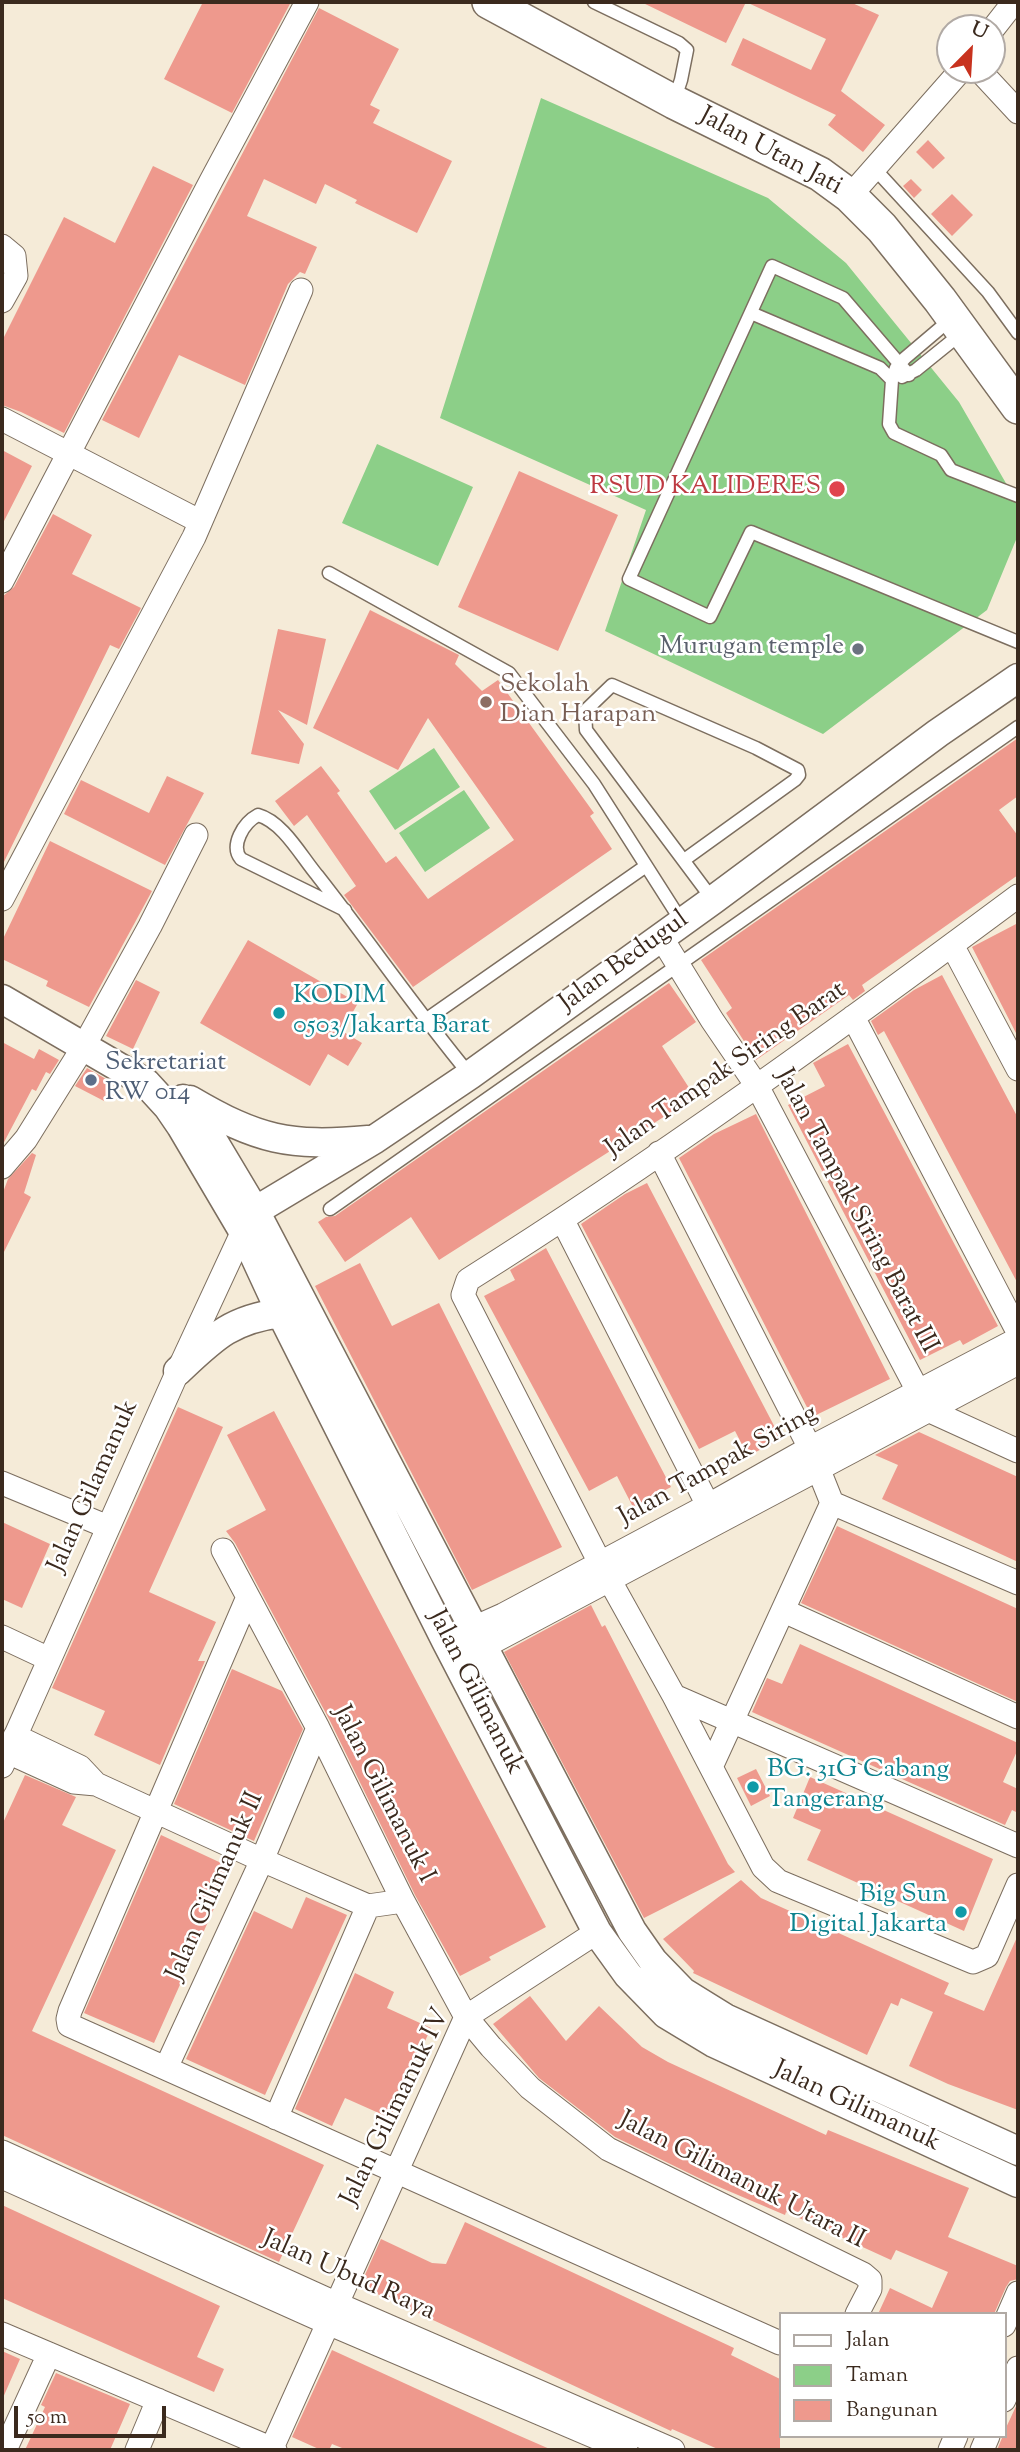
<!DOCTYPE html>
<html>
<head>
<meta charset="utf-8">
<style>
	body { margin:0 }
	#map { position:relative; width:1020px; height:2452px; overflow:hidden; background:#f5ebd8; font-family:"Sorts Mill Goudy",serif }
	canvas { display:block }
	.frame { position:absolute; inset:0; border:4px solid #3b2a1e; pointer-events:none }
	.legend { position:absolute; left:779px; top:2312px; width:228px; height:126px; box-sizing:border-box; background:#fff; border:2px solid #b1aaa5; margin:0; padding:9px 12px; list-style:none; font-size:21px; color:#3b2a1e }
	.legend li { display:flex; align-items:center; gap:14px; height:35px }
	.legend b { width:35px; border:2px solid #b1aaa5 }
	.north { position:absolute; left:936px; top:14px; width:70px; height:70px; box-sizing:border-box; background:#fff; border:2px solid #b1aaa5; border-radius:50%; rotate:24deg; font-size:19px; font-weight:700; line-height:28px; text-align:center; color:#3b2a1e }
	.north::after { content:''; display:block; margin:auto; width:24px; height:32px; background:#c8321e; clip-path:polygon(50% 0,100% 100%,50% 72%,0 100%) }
	.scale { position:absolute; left:14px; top:2406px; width:152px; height:32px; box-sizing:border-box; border:4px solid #3b2a1e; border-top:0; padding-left:9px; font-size:21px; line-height:24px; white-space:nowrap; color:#3b2a1e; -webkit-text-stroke:5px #fff; paint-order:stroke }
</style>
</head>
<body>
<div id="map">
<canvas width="1020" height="2452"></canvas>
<div class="frame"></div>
<ul class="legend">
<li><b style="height:9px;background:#fff"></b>Jalan</li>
<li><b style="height:19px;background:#8ccf88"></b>Taman</li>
<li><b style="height:19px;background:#ee998d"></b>Bangunan</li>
</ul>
<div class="north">U</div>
<div class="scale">50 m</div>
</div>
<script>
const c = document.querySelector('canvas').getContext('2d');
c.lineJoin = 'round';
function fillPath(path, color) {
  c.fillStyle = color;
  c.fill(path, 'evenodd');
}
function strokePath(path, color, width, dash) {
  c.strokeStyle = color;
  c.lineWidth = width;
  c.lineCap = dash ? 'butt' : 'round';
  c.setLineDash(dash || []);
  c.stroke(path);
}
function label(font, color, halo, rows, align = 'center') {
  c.font = font + ' "Sorts Mill Goudy",serif';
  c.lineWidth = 5;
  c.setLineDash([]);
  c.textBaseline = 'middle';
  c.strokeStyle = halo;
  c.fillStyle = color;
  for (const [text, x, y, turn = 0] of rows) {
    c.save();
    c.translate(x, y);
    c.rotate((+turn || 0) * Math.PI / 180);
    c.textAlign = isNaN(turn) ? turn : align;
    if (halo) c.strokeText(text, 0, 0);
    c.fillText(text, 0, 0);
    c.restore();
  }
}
const green = new Path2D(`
	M541 98 768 198 846 263 959 402 1018 504V535L987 610 823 734 605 631 646 510 440 418Z
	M377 444 473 487 438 566 342 523Z
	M434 748 460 787 395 830 369 791Z
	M464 790 490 828 425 872 399 833Z`);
const building = new Path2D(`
	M203 2H291L232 113 164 79Z
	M641 2H746L726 43Z
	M746 2H850L879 15 841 91 885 125 863 152 828 125 836 115 731 65 743 38 811 70 826 39Z
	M319 8 399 49 370 105 380 110 373 123 452 161 417 233 355 203 357 200 325 184 316 204 264 179 247 216 317 247 305 274 300 272 288 284 245 385 179 355 139 438 102 420Z
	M928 140 945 158 933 169 916 152Z
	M153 166 193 185 64 433 21 412 2 405V341L64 217 115 243Z
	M911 179 922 190 914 198 903 186Z
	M952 194 973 215 952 236 931 214Z
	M2 450 32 466 2 525Z
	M519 471 618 515 558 651 458 607Z
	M53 514 92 535 72 574 141 608 119 649 110 645 2 866V597L14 587Z
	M370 610 459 655 455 664 482 691 498 680 594 813 590 816 612 849 413 987 344 895 356 886 307 815 294 826 275 801 321 766 340 791 337 793 386 863 396 856 428 899 514 840 428 718 398 770 313 728Z
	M278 629 326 639 307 725 278 710 304 744 299 764 251 754Z
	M1018 738V796L999 810 1018 836V875L862 985 865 991 853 1000 849 995 756 1060 726 1013 732 1008 701 960Z
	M167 776 204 793 165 865 64 814 81 780 149 813Z
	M50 841 152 891 89 1007 46 986 48 981 2 959V941Z
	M1018 923V1037L972 947Z
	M248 940 358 1003 342 1031 362 1043 348 1066 328 1054 310 1086 200 1023Z
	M942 975 1018 1118V1284L884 1031 878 1035 871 1021 914 990Z
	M136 980 160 992 133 1049 106 1036Z
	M669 983 696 1022 662 1046 695 1097 439 1260 411 1217 345 1262 318 1222 326 1217 335 1216Z
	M2 1042 34 1059 39 1049 59 1060 50 1074 46 1072 36 1091 32 1089 2 1146Z
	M848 1044 998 1326 963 1345 960 1340 920 1360 788 1105 825 1086 813 1063Z
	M87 1068 113 1083 104 1101 75 1086Z
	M756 1114 890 1379 812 1417 679 1158 714 1134Z
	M32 1153 36 1155 24 1193 31 1197 2 1256V1195L8 1179Z
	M647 1183 781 1439 748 1456 735 1431 699 1449 581 1224 625 1194Z
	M546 1248 671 1487 633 1507 617 1476 589 1491 484 1296 515 1280 510 1270Z
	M360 1263 392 1326 439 1303 562 1547 472 1590 315 1286Z
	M178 1407 223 1427 149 1592 216 1622 198 1661H205L160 1765 94 1735 105 1711 52 1688Z
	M274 1411 546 1927 489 1957 491 1960 460 1976 415 1895 330 1721 235 1543 226 1531 266 1510 227 1435Z
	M919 1432 1018 1477V1562L882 1499 898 1465 875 1455Z
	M2 1522 50 1544 22 1608 2 1599Z
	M837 1526 1018 1609V1702L801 1603Z
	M591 1605 602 1627 605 1625 728 1864 735 1872 644 1918 504 1652Z
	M800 1644 1018 1743V1749L1003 1782 1018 1789V1813L1012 1810 1005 1825 752 1712 767 1678 782 1684Z
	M232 1669 282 1691 303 1729 254 1841 174 1804Z
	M756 1769 770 1796 751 1806 737 1778Z
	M25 1775 76 1797 62 1825 116 1850 32 2031 324 2165 279 2262 2 2135V1825Z
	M810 1777 993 1859 964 1931 807 1860 821 1830 793 1818Z
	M161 1835 232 1868 154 2043 84 2013Z
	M741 1880 761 1898 949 1983 944 1994 984 2011 1018 1935V2110L948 2084 909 2066 933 2012 901 1998 898 2006 891 2003 867 2055 693 1973 694 1971 663 1939Z
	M306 1897 347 1915 265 2095 186 2059 254 1911 292 1929Z
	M355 1973 394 1992 387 2008 431 2028 390 2118 345 2098 332 2126 295 2109Z
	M530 1996 566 2041 599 2006 642 2047 668 2062 826 2135 828 2130 969 2188 948 2237 1018 2266V2279L1010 2281 1006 2287 994 2314H878L890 2288 932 2308 948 2272 896 2250 891 2260 786 2212 785 2215 705 2181 615 2137 539 2078 493 2024Z
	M2 2205 220 2306 197 2357 224 2369 214 2392 2 2298Z
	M465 2222 734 2348 731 2355 780 2379V2450H720L672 2429 671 2431 360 2286 381 2239 432 2263 446 2264Z
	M332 2350 513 2433 552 2450H347L332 2444 329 2450H321L292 2437Z
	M2 2351 20 2359 2 2400Z
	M56 2373 130 2404 110 2450H25L45 2407 41 2405Z
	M1018 2402V2450H997L1002 2438 1004 2436V2432Z`);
const service = new Path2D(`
	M594 2 679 43 687 50 681 80 674 101
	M874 168 988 292 1018 333
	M751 313 880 368 892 380
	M951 319 905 358 896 368 892 380 889 424 894 433 941 455 951 470 1018 496
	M909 375 843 298 772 266 629 579 710 617 751 532 1018 642
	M902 377 916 370 963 332
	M329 573 509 673 594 784 682 922
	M684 860 795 780 799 775 798 770 756 748 612 685 585 711 586 730 713 900
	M345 910 241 859C230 846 243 823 258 815 283 822 301 856 317 875 369 941 416 1010 470 1075
	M427 1019 646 866
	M330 1209 1018 727`);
const minor = new Path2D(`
	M992 30 1014 2
	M979 70 1018 112
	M850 196 961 70
	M2 246 14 256 16 276 2 301
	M2 419 199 521
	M2 581 211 181 307 2
	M1018 896C839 1029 657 1161 468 1280L463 1295 600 1563 674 1696 763 1867 778 1881 973 1962 987 1956 1018 1885
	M2 899 194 537 301 290
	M661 937 712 1020 757 1086 928 1410 1018 1451
	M952 945 1018 1069
	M853 1017 1018 1332
	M659 1153 810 1448 832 1503 1018 1583
	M2 1167 26 1139 84 1046 150 926 196 835
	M563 1221 714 1517
	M2 1483 108 1527
	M223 1550 318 1728 403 1901 466 2017 491 2047 530 2088 608 2149 863 2274 870 2280V2289L857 2314
	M248 1597 70 2011 68 2019 69 2025 780 2343
	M784 1611 1018 1717
	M458 1635 503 1615 709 1505 810 1448 1018 1339
	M2 1637 49 1659
	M468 1655 1018 1363
	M674 1696 1018 1846
	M15 1736 80 1767 96 1784
	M8 1752 74 1782 96 1784 262 1860 368 1906 403 1901
	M2 1766 178 1371 243 1231
	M711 1767 832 1503
	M166 2068 262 1860 318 1728
	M276 2118 368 1906
	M2 2152 337 2304 673 2450
	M2 2177 328 2323 626 2450
	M1004 2325 1018 2293
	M2 2334 275 2450
	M1004 2400 1018 2368
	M5 2450 49 2354
	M137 2450 158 2400
	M271 2450 466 2017 597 1932
	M950 2450 956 2436
	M982 2450 988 2436`);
const tertiary = new Path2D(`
	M2 999 146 1083 168 1107 181 1126 243 1231 281 1313 446 1641 597 1932 628 1975 666 2014 714 2043 1018 2183
	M183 1099 209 1134 255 1211 632 1931 653 1961 683 1992 725 2018 1018 2151
	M190 1100C258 1140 289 1147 368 1140
	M246 1226 255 1211 375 1139 470 1075 713 900 938 733 1018 678
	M178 1371C213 1338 231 1319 281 1313`);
const secondary = new Path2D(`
	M489 2 674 102 820 174 850 196 882 228 940 300 1018 407`);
const markers = [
	[837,489,9,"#e0444e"],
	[858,649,7,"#6b7280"],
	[486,702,7,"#8d6e63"],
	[279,1013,7,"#0f9aa8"],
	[91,1080,7,"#5c6f8a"],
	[753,1787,7,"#0f9aa8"],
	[961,1912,7,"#0f9aa8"]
];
const streetNames = [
	["Jalan Utan Jati",770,153,28],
	["Jalan Bedugul",625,963,-36],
	["Jalan Tampak Siring Barat",727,1071,-35],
	["Jalan Tampak Siring Barat III",855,1212,62],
	["Jalan Tampak Siring",719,1467,-29],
	["Jalan Gilamanuk",95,1487,-66],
	["Jalan Gilimanuk",474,1693,63],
	["Jalan Gilimanuk I",382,1795,63],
	["Jalan Gilimanuk II",217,1887,-66],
	["Jalan Gilimanuk IV",397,2108,-64],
	["Jalan Gilimanuk",856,2108,25],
	["Jalan Gilimanuk Utara II",741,2182,27],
	["Jalan Ubud Raya",348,2277,24]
];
const healthNames = [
	["RSUD KALIDERES",821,489]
];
const worshipNames = [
	["Murugan temple",844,649]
];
const educationNames = [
	["Sekolah",500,687],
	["Dian Harapan",500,717]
];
const cultureNames = [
	["KODIM",293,998],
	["0503/Jakarta Barat",293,1028],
	["BG. 31G Cabang",767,1772],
	["Tangerang",767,1802],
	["Big Sun",947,1897,"right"],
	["Digital Jakarta",947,1927,"right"]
];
const serviceNames = [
	["Sekretariat",105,1065],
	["RW 014",105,1095]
];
fillPath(green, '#8ccf88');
fillPath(building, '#ee998d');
strokePath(service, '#7c6e5f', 15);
strokePath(minor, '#7c6e5f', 25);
strokePath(tertiary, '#7c6e5f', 31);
strokePath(secondary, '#7c6e5f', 36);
strokePath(service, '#fff', 12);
strokePath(minor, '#fff', 23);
strokePath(tertiary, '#fff', 28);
strokePath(secondary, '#fff', 33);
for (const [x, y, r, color] of markers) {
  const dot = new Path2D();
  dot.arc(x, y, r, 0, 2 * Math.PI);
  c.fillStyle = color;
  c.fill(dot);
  strokePath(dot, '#fff', 2.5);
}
label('26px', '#3b2a1e', '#fff', streetNames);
label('26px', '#be3a42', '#fff', healthNames, 'right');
label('26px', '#5b616d', '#fff', worshipNames, 'right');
label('26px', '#785e54', '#fff', educationNames, 'left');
label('26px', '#0d838f', '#fff', cultureNames, 'left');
label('26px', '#4e5e75', '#fff', serviceNames, 'left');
</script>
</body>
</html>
